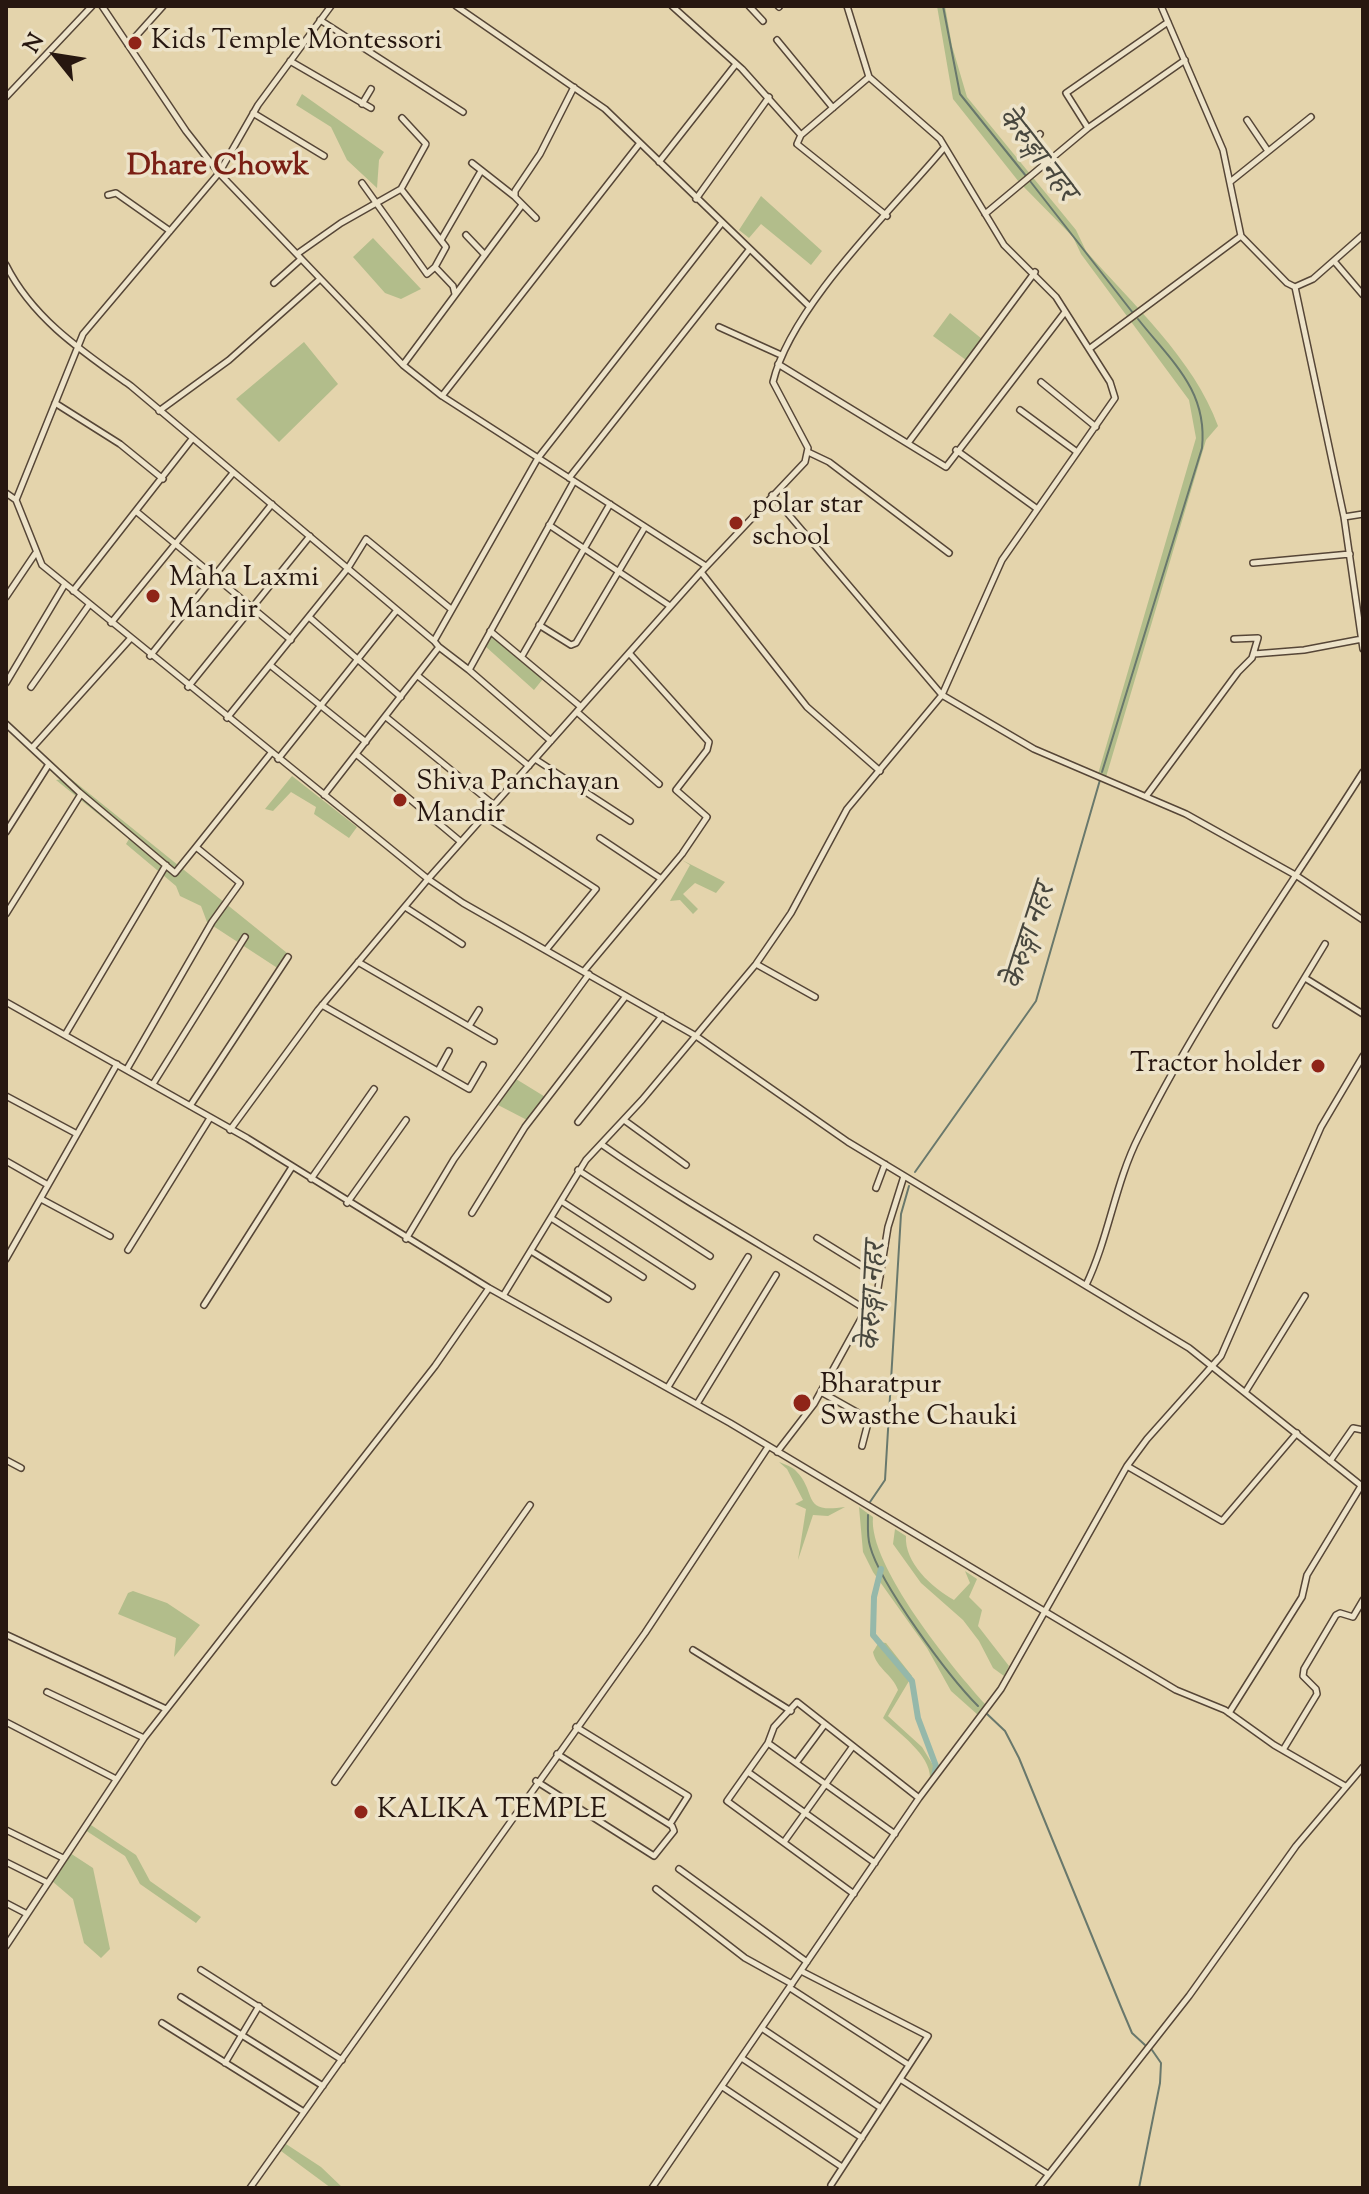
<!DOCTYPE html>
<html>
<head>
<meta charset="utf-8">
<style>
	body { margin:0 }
	#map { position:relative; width:1369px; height:2194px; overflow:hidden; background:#e4d4ac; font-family:"Sorts Mill Goudy",serif }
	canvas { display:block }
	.frame { position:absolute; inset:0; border:8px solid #271710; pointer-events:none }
	.north { position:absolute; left:16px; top:16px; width:80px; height:80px; -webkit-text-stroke:6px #ede3c9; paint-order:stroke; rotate:300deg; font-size:22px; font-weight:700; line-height:32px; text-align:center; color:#271710 }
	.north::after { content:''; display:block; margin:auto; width:28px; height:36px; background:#271710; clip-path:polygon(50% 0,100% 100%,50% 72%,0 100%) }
</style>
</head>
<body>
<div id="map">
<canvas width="1369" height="2194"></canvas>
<div class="frame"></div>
<div class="north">N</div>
</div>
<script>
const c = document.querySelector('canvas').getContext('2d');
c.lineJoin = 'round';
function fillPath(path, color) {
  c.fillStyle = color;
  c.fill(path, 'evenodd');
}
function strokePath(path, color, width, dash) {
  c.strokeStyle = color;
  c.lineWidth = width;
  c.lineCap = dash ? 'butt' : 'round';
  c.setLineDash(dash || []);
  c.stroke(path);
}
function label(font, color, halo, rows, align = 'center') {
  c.font = font + ' "Sorts Mill Goudy","Noto Serif Devanagari",serif';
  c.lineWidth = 7;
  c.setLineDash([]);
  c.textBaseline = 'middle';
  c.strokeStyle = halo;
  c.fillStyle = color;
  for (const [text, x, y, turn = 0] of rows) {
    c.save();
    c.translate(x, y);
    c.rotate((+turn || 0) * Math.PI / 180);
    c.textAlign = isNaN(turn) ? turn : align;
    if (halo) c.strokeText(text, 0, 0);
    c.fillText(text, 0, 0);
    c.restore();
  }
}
const green = new Path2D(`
	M937 6H945L952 46 967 97 1076 230 1086 251C1132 304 1194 359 1218 426L1206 440 1106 777 1098 774 1196 438 1189 400 1081 254 1073 237 1019 182 953 99Z
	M302 94 384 152 379 160 377 188 347 160 331 127 296 105Z
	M761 196 822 251 811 265 761 224 749 238 739 230Z
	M373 238 421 289 401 299 385 293 353 257Z
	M950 313 982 339 966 360 933 336Z
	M304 342 338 384 279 442 236 399Z
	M492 635 546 675 534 690 485 646Z
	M292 776 357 827 349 838 314 814 316 807 291 792 273 811 265 809Z
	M70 778 292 957 282 971 207 922 201 906 180 896 176 886 126 844 129 839 56 780Z
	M682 860 725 882 716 893 695 883 683 894 698 909 693 914 680 900 670 901 690 865Z
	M516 1079 547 1098 527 1120 498 1105Z
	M779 1462C784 1464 793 1467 796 1471 818 1493 800 1514 845 1507L828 1516 813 1515 798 1560 806 1509 795 1504 803 1500 787 1469Z
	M859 1507 873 1517C868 1565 953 1669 986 1705L978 1715 951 1691 927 1648 873 1572 863 1552Z
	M895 1529 906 1536C904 1562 932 1588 954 1600L970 1583 965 1571 977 1579 969 1597 982 1610 978 1626 1009 1666 1004 1676 993 1668 979 1641 963 1620 921 1583 893 1544Z
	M133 1591 167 1603 200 1625 174 1657 176 1638 118 1614 128 1593Z
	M879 1642 886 1643 912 1676 888 1716 922 1747 936 1770 930 1777C930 1755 899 1733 883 1718L898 1690C893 1675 876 1668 873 1652Z
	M91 1825 136 1855 150 1881 201 1917 196 1923 140 1884 125 1856 85 1830Z
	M70 1853 93 1868 110 1949 101 1958 84 1943 73 1899 52 1881Z
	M286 2144 321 2167 343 2188H331L281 2151Z`);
const stream = new Path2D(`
	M943 6 960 94 1026 176
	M1030 181 1133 313
	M1102 772 1202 448C1208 390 1171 361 1138 319
	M915 1172 1036 1001 1100 780
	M870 1502 885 1480 901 1214 909 1186
	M868 1515C868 1525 867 1537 870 1546 880 1584 949 1677 978 1706
	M986 1713 1005 1731 1019 1758 1121 2007 1132 2033 1145 2045
	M1139 2188 1160 2083 1161 2063 1152 2050`);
const canal = new Path2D(`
	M881 1569 874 1597 873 1635 912 1681 918 1718 936 1766 934 1776`);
const minor = new Path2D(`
	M102 6 186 131 219 173 403 365 442 396 706 566
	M331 6 258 105 219 173 83 334 16 500 42 565 428 879 463 903 696 1036 848 1142 1189 1348 1363 1487
	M456 6 605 109 809 306
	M672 6 742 69 801 135
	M749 6 763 21
	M778 6 779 7
	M1161 6 1223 150 1241 236
	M320 20 463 112
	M777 40 833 108
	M128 45 163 6
	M290 61 371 108
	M869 77 801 135 797 144 887 216
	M6 97 92 6
	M362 104 371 89
	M253 113 324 156
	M1247 120 1268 151
	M1088 128 1066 93 1168 22
	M1040 134 1031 144 1046 166
	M659 162 736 64
	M472 163 514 196
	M1230 182 1311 117
	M362 183 427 274 435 267
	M401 189 426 144 402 118
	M108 195 116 193 170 231
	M696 199 769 97
	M985 214 1088 128 1185 60
	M536 218 515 197V191L540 154 574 87
	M466 235 485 255
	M441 240 481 171
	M297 254 341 223 401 189 446 247 435 267 453 286 455 294
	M1334 261 1363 295
	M6 265C33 319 83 352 131 386L434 641
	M274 283 301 259
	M1295 287 1344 517 1363 649
	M719 327 781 355
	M1089 349 1241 236 1287 283 1295 287 1313 279 1363 235
	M778 364 946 467 1065 312
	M403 365 522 205
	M1041 382 1096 427
	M442 396 640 143
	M55 403 120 444 163 479
	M1020 410 1077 452
	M159 411 229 360 320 279
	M908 443 1035 272
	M956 450 1036 508
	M808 452 829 462 949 553
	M569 478 749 250
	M6 493 16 500
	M772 495 942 695 1034 749 1186 814 1297 876 1363 920
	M137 512 291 640
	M1344 517 1363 514
	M549 525 670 606
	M1253 563 1350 554
	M701 572 807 707 880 771
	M73 591 192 439
	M6 597 35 554
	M309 617 401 697
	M111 623 233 473
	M539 625 571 645 576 643 645 527
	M490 631 581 707
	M439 647 469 670 574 481
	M1254 654 1304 650 1362 639
	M150 656 272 504
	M522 656 610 504
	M270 665 366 742
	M469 670 551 741
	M418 676 529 766
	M6 683 65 584
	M31 687 89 605
	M188 687 310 536
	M577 712 659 784
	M386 717 494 805
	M227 718 348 568 366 539 451 609
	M6 724 79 792 175 873 196 847
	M32 748 130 639
	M356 754 461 842
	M278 759 397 610
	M535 759 630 821
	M324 795 439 647 434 641 538 458 721 224
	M1147 795 1238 672 1252 658 1258 638 1234 639
	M484 816 596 889 546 950
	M6 832 49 764
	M600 838 660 878
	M405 907 462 944
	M6 914 81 794
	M358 962 494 1041
	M756 964 815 997
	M584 971 682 854 707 817 676 790 707 750 709 742 629 653
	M1305 978 1363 1014
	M6 1002 247 1138 489 1288 730 1423 1176 1690 1225 1710 1274 1745 1345 1786
	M322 1005 469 1089 483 1065
	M1276 1025 1325 944
	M469 1026 479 1010
	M65 1035 166 865
	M127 1069 212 922 240 883 196 847 271 753
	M438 1071 449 1051
	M153 1084 245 937
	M6 1096 77 1134
	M190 1106 288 957
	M624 1120 686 1165
	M578 1122 662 1016
	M230 1130 318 1010 428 879 701 572 805 462 808 448 773 382C791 306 892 210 943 149
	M601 1144C686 1204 777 1253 865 1309
	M6 1161 48 1185
	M578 1170 710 1256
	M311 1179 374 1089
	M876 1188 885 1164
	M41 1199 110 1236
	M561 1201 692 1286
	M347 1203 406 1120
	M472 1213 525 1127 626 996
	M551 1218 643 1277
	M817 1238 880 1277
	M406 1239 454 1159 589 974
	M128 1250 210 1118
	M531 1251 608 1299
	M6 1259 117 1064
	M1086 1285C1109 1237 1115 1183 1139 1136 1202 1009 1287 892 1363 772
	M503 1296 586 1160 642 1100 756 964 791 913 847 809 942 695 1002 560 1115 398 1110 382 1056 297 1004 245 940 139 869 77 847 6
	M204 1305 292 1167
	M668 1387 748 1257
	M1246 1391 1305 1296
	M821 1392 869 1419 862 1446
	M697 1404 776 1275
	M777 1452 814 1404 878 1288 888 1227 904 1176
	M6 1460 21 1468
	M1330 1461 1353 1428 1363 1430
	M1127 1466 1222 1521 1297 1433
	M7 1635 166 1709
	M693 1650 791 1711
	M47 1692 144 1738
	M1229 1713 1302 1597 1307 1575 1361 1486
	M6 1722 116 1779
	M576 1727 688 1796 670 1824
	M768 1743 895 1834
	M1283 1750 1317 1694 1316 1689 1303 1676 1304 1669 1336 1615 1340 1613 1353 1617 1363 1600
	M796 1763 825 1724
	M748 1772 875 1863
	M536 1781 654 1856 674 1831 672 1826 557 1754
	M335 1782 530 1505
	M6 1830 63 1858
	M784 1842 853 1746
	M6 1862 46 1882
	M679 1869 807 1962
	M656 1889 745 1958 792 1984
	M854 1894 727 1801 768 1743 774 1727 797 1702 919 1798
	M6 1903 27 1914
	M6 1946 144 1738 435 1366 489 1288
	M201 1970 342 2060
	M801 1971 928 2036 831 2185
	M790 1988 909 2065
	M181 1997 323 2086
	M162 2023 304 2112
	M763 2029 881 2108
	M743 2059 862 2138
	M225 2063 259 2006
	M900 2079 1048 2174
	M724 2088 842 2167
	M250 2188 645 1633 768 1447
	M652 2188 919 1798 1001 1689 1127 1466 1147 1439 1221 1356 1321 1127 1363 1056
	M1038 2188 1189 1996 1296 1846 1363 1767`);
const markers = [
	[135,43,8,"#8f2418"],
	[736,523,8,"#8f2418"],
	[153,596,8,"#8f2418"],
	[400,800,8,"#8f2418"],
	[1318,1066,8,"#8f2418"],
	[802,1403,10,"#8f2418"],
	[361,1812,8,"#8f2418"]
];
const poiNames = [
	["Kids Temple Montessori",151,43],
	["polar star",752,507],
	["school",752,539],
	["Maha Laxmi",169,580],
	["Mandir",169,612],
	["Shiva Panchayan",416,784],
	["Mandir",416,816],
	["Tractor holder",1302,1066,"right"],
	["Bharatpur",820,1387],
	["Swasthe Chauki",820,1419],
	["KALIKA TEMPLE",377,1812]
];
const waterNames = [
	["केेरुङ्गा नहर",1034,156,52],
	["केेरुङ्गा नहर",1032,938,-72],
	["केरुङ्गा नहर",876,1297,-87]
];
const neighbourhoodNames = [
	["Dhare Chowk",218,169]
];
fillPath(green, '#b2bd8b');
strokePath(stream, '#69786c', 2);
strokePath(canal, '#95b8aa', 6);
strokePath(minor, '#564637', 8);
strokePath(minor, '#ede3c9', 5);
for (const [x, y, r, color] of markers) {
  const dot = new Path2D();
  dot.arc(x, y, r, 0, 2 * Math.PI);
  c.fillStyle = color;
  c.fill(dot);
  strokePath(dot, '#ede3c9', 3);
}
label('28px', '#271710', '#ede3c9', poiNames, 'left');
label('italic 30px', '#48473e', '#ede3c9', waterNames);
label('bold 30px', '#7a1f14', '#ede3c9', neighbourhoodNames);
</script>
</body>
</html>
